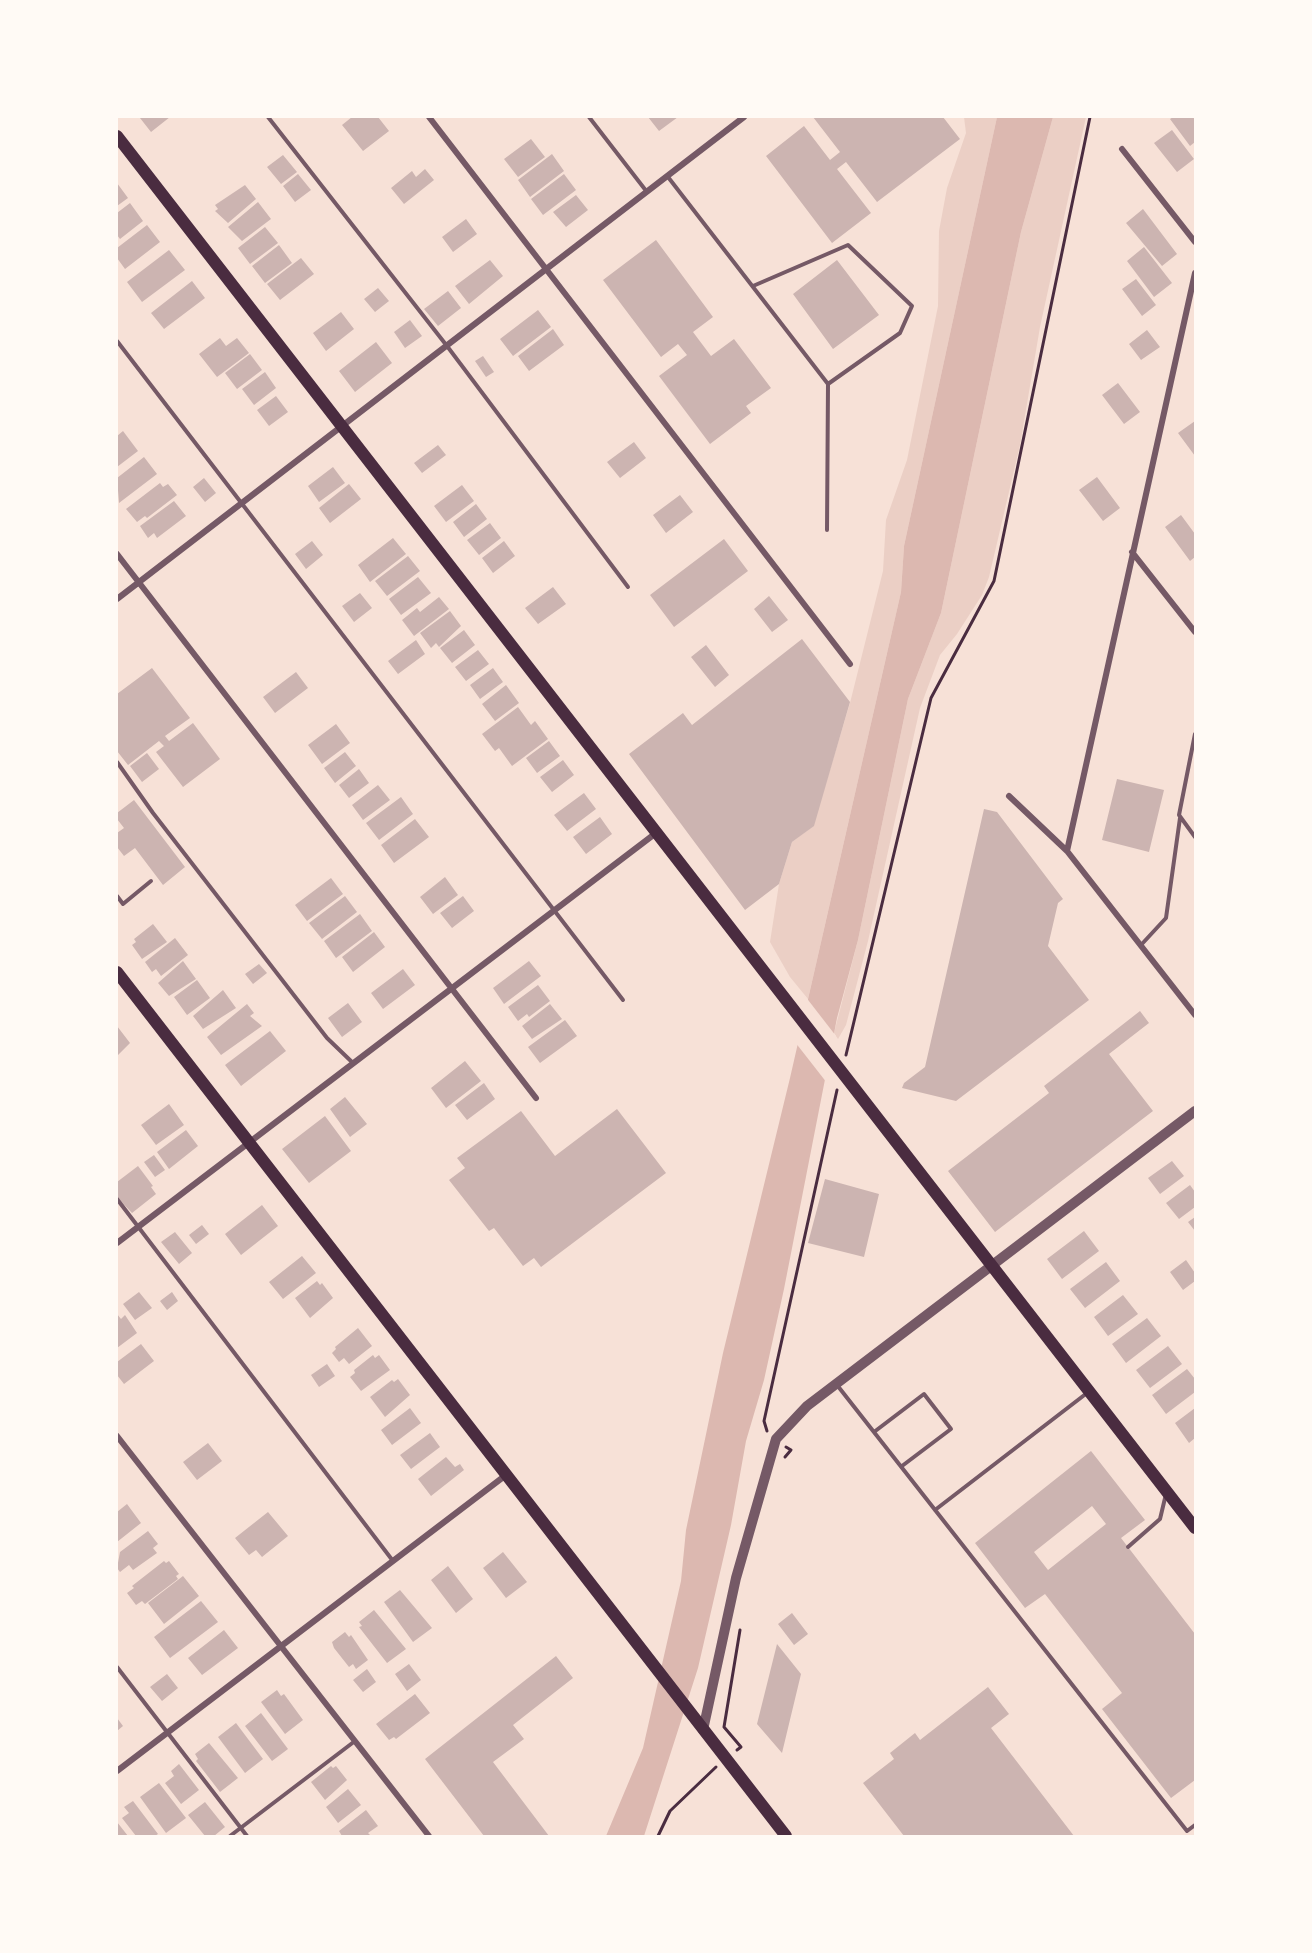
<!DOCTYPE html>
<html>
<head>
<meta charset="utf-8">
<style>
	body { margin:0 }
	#map { position:relative; width:1312px; height:1953px; overflow:hidden; background:#f7e1d7; font-family:"Source Sans 3",sans-serif }
	canvas { display:block }
	.frame { position:absolute; inset:0; border:118px solid #fffaf5; pointer-events:none }
</style>
</head>
<body>
<div id="map">
<canvas width="1312" height="1953"></canvas>
<div class="frame"></div>
</div>
<script>
const c = document.querySelector('canvas').getContext('2d');
c.lineJoin = 'round';
function fillPath(path, color) {
  c.fillStyle = color;
  c.fill(path, 'evenodd');
}
function strokePath(path, color, width, dash) {
  c.strokeStyle = color;
  c.lineWidth = width;
  c.lineCap = dash ? 'butt' : 'round';
  c.setLineDash(dash || []);
  c.stroke(path);
}
const green = new Path2D(`
	M964 117H997L904 546 901 592 808 999 790 977 770 942 779 884 792 842 813 826 850 703 883 571 886 520 907 460 938 306 939 231 947 188 966 133Z
	M1053 117H1086L1040 327 1020 445 989 577 982 595 957 634 940 655 920 708 868 941 846 1025 838 1039 834 1033 858 940 908 699 941 613 1021 232Z`);
const water = new Path2D(`
	M997 117H1053L1021 232 941 613 908 699 858 940 837 1018 784 1289 764 1380 746 1441 731 1525 698 1668 644 1836H606L643 1748 681 1581 686 1530 723 1353 790 1078 901 592 904 546Z`);
const pier = new Path2D(`
	M805 996 836 1036 827 1083 795 1042Z`);
const building = new Path2D(`
	M142 117H170L151 132 140 118Z
	M352 117H378L389 131 363 151 342 125Z
	M648 117H678L659 131Z
	M813 117H943L960 139 877 202 846 162 837 169 871 213 832 243 766 156 804 126 830 160 840 152Z
	M1173 117H1193L1195 120V142L1190 146 1170 119Z
	M1172 130 1194 159 1177 172 1154 143Z
	M531 139 545 157 518 177 504 159Z
	M552 154 564 171 530 197 518 180Z
	M283 155 297 172 281 184 267 167Z
	M425 169 434 180 404 204 391 188 412 171 416 177Z
	M298 174 311 190 295 202 283 186Z
	M564 174 576 190 543 215 531 199Z
	M117 183 128 198 117 206Z
	M245 185 256 199 228 223 215 211 218 209 215 205Z
	M576 195 588 210 566 227 553 212Z
	M258 202 271 219 242 241 228 227Z
	M130 203 143 221 120 239 117 235V213Z
	M1143 209 1177 254 1162 266 1126 223Z
	M466 219 477 234 453 252 442 237Z
	M147 225 160 242 125 269 117 258V248Z
	M265 227 278 243 250 264 238 248Z
	M656 240 713 317 693 332 711 356 734 339 771 388 746 406 751 413 710 444 659 376 687 355 678 344 661 357 603 280Z
	M279 245 292 263 265 283 252 266Z
	M1144 247 1172 283 1154 297 1127 261Z
	M169 250 185 270 142 302 127 282Z
	M301 258 314 274 280 300 267 284Z
	M490 260 503 276 469 304 455 286Z
	M837 260 879 315 833 349 793 294Z
	M1136 279 1156 305 1142 316 1122 289Z
	M192 281 205 298 164 329 151 313Z
	M378 288 389 301 375 312 364 299Z
	M448 291 461 308 438 326 424 309Z
	M538 310 551 327 513 356 500 339Z
	M341 312 354 329 326 351 313 333Z
	M410 320 422 336 405 348 394 332Z
	M553 329 564 345 529 371 518 356Z
	M1147 330 1160 347 1141 360 1129 344Z
	M220 338 226 346 237 338 249 353 217 377 199 354Z
	M376 342 392 363 355 392 339 371Z
	M250 354 262 370 237 389 225 373Z
	M483 356 494 372 486 377 475 361Z
	M265 372 276 388 254 405 242 389Z
	M1118 383 1140 412 1124 424 1102 395Z
	M276 396 288 412 269 426 257 410Z
	M1195 421V456L1178 433Z
	M123 431 138 451 117 467V436Z
	M634 442 646 458 620 478 607 462Z
	M438 445 446 455 422 473 414 463Z
	M144 457 157 474 119 503 117 478Z
	M333 467 345 483 319 502 308 486Z
	M1097 477 1120 508 1103 521 1079 490Z
	M204 478 216 493 205 502 193 487Z
	M160 483 163 487 168 484 177 495 147 518 145 516 137 522 126 509Z
	M349 484 361 499 330 523 319 508Z
	M462 485 474 501 446 522 434 506Z
	M680 495 693 512 666 533 653 515Z
	M174 501 186 516 157 538 154 533 148 538 140 526Z
	M476 504 487 519 464 537 453 522Z
	M1181 515 1195 534V557L1190 561 1165 527Z
	M490 523 501 538 479 555 467 540Z
	M393 538 406 554 370 582 358 565Z
	M724 539 748 571 674 627 650 595Z
	M312 541 323 555 306 569 295 554Z
	M504 541 515 556 493 573 482 558Z
	M408 556 420 571 387 596 375 581Z
	M418 577 431 593 401 615 389 599Z
	M553 587 566 604 538 624 525 608Z
	M360 593 372 608 354 622 342 606Z
	M769 596 788 620 772 632 754 609Z
	M439 597 449 609 414 636 402 620 417 608 420 612Z
	M450 611 461 626 439 647 436 643 431 648 420 633Z
	M464 630 475 645 452 663 440 648Z
	M802 639 850 702 814 826 792 842 779 884 745 910 629 754 683 713 692 725Z
	M416 640 425 654 398 674 388 661Z
	M706 645 729 675 715 687 691 657Z
	M478 650 489 664 466 681 455 667Z
	M152 668 190 718 165 736 169 741 193 723 220 759 183 787 156 752 164 746 159 741 128 765 117 751V694Z
	M493 668 503 682 480 699 470 685Z
	M296 672 308 688 275 713 263 697Z
	M506 685 519 703 495 721 482 704Z
	M518 707 531 725 535 721 548 739 512 766 499 748 495 751 482 734Z
	M336 724 350 743 322 764 308 745Z
	M549 741 560 756 537 773 526 758Z
	M345 752 356 766 335 783 324 768Z
	M147 753 159 769 142 782 130 766Z
	M563 760 574 775 552 792 540 777Z
	M359 769 369 783 349 798 339 785Z
	M1117 779 1164 790 1149 852 1102 840Z
	M378 785 390 800 363 820 352 805Z
	M584 793 596 809 567 831 554 815Z
	M401 797 413 814 379 840 366 823Z
	M134 800 185 867 163 885 135 848 124 856 117 847V833L124 828 117 819V813Z
	M984 809 997 812 1063 899 1058 903 1048 946 1089 1000 956 1101 902 1088 904 1083 925 1067Z
	M600 817 612 834 586 854 573 837Z
	M415 819 429 837 394 863 381 845Z
	M445 877 458 895 433 914 420 897Z
	M331 878 343 894 307 921 295 905Z
	M345 896 357 912 322 939 309 923Z
	M463 896 474 911 452 928 440 913Z
	M360 914 372 931 336 958 324 941Z
	M153 924 167 942 142 959 132 945 136 942 134 939Z
	M374 932 385 947 353 972 342 957Z
	M175 938 188 955 161 976 156 969 152 972 145 962Z
	M183 961 196 979 169 996 158 983Z
	M529 961 541 976 504 1004 493 988Z
	M259 964 267 973 253 984 245 974Z
	M403 969 415 985 383 1009 371 993Z
	M197 980 210 998 187 1015 174 997Z
	M538 985 550 1001 529 1017 527 1014 518 1021 508 1007Z
	M223 990 236 1008 203 1029 193 1016Z
	M348 1003 362 1022 342 1037 328 1018Z
	M247 1004 254 1013 250 1016 262 1026 221 1055 207 1037Z
	M550 1004 562 1019 532 1039 522 1026Z
	M1140 1011 1149 1023 1109 1054 1153 1111 995 1232 948 1171 1049 1093 1044 1086Z
	M565 1020 577 1036 540 1063 528 1047Z
	M117 1026 130 1043 117 1056Z
	M270 1031 286 1051 241 1086 225 1065Z
	M465 1061 481 1081 446 1108 431 1088Z
	M484 1083 495 1099 467 1120 455 1105Z
	M345 1097 367 1124 350 1137 330 1109Z
	M169 1104 184 1125 156 1145 141 1125Z
	M617 1109 666 1173 541 1267 534 1258 523 1266 494 1228 489 1231 449 1180 465 1168 457 1158 521 1111 555 1156Z
	M325 1116 351 1151 309 1183 282 1149Z
	M186 1130 198 1146 169 1169 157 1152Z
	M154 1155 165 1170 155 1177 144 1162Z
	M1172 1161 1184 1176 1160 1194 1148 1178Z
	M138 1166 153 1186 151 1187 156 1194 132 1213 117 1197V1182Z
	M825 1179 879 1194 864 1257 808 1243Z
	M1190 1185 1195 1192V1207L1179 1219 1166 1203Z
	M262 1205 278 1226 241 1255 225 1234Z
	M1195 1217V1231L1188 1222Z
	M202 1225 209 1234 196 1244 189 1235Z
	M1084 1231 1099 1251 1062 1279 1047 1259Z
	M175 1232 192 1253 179 1264 161 1242Z
	M302 1256 316 1273 283 1299 269 1282Z
	M1186 1260 1195 1273V1281L1183 1290 1170 1272Z
	M1106 1262 1120 1281 1085 1308 1070 1289Z
	M317 1281 320 1285 322 1283 333 1298 310 1318 295 1298Z
	M139 1292 152 1308 135 1320 123 1304Z
	M172 1292 178 1301 167 1310 160 1301Z
	M1123 1295 1138 1314 1108 1336 1094 1317Z
	M117 1314 121 1319 125 1315 137 1333 117 1348Z
	M1147 1318 1161 1336 1126 1363 1112 1344Z
	M358 1328 372 1346 349 1364 344 1358 339 1362 332 1353 336 1349 335 1347Z
	M141 1344 154 1361 124 1384 117 1375V1362Z
	M1168 1346 1182 1364 1150 1388 1136 1370Z
	M373 1355 375 1358 379 1355 390 1370 361 1391 350 1377 355 1373 354 1370Z
	M327 1364 335 1376 319 1387 311 1375Z
	M1187 1369 1195 1379V1392L1166 1414 1152 1395Z
	M398 1379 410 1395 385 1417 370 1397 392 1380 394 1382Z
	M410 1408 421 1423 392 1445 381 1430Z
	M1195 1408V1438L1189 1443 1175 1423Z
	M430 1433 440 1447 411 1469 400 1455Z
	M208 1443 222 1461 197 1480 183 1462Z
	M1091 1451 1145 1520 1121 1538 1195 1634V1780L1171 1798 1102 1709 1122 1693 1045 1594 1025 1608 975 1543ZM1092 1506 1106 1524 1048 1570 1034 1552Z
	M446 1457 455 1467 460 1464 464 1470 431 1496 418 1479Z
	M127 1504 141 1523 117 1542V1512Z
	M268 1512 288 1536 262 1557 256 1550 249 1555 235 1538Z
	M148 1531 158 1544 153 1548 157 1553 133 1570 129 1565 120 1572 117 1568 120 1552Z
	M503 1552 527 1582 506 1598 483 1568Z
	M164 1561 166 1563 169 1561 179 1574 176 1576 178 1579 145 1604 142 1601 136 1605 127 1593 134 1588 132 1586Z
	M448 1566 473 1599 456 1613 431 1580Z
	M183 1576 199 1596 164 1624 148 1603Z
	M400 1590 432 1628 413 1642 384 1602Z
	M201 1601 218 1622 170 1658 154 1637Z
	M374 1610 406 1649 387 1663 359 1627 362 1626 359 1622Z
	M792 1613 808 1634 794 1645 778 1624Z
	M224 1630 238 1648 202 1675 188 1658Z
	M345 1632 349 1637 351 1635 368 1660 356 1669 353 1664 349 1667 334 1648 332 1642Z
	M777 1644 801 1674 782 1753 757 1724Z
	M556 1656 573 1678 513 1725 524 1739 493 1762 549 1836H484L425 1759Z
	M409 1664 421 1680 407 1691 395 1674Z
	M367 1669 376 1682 363 1692 353 1680Z
	M167 1674 178 1688 162 1701 150 1687Z
	M988 1687 1009 1714 991 1728 1074 1836H904L863 1783 894 1759 890 1753 915 1733 920 1740Z
	M277 1690 281 1696 284 1694 303 1720 285 1734 261 1702Z
	M415 1694 430 1713 396 1739 394 1737 389 1740 376 1724Z
	M261 1713 288 1749 272 1761 245 1726Z
	M117 1718 123 1726 117 1731Z
	M236 1723 263 1759 245 1773 218 1737Z
	M209 1743 238 1778 220 1792 196 1761 198 1759 195 1754Z
	M179 1764 199 1790 181 1804 165 1783 174 1776 171 1771Z
	M331 1766 333 1768 336 1766 347 1780 325 1800 311 1782Z
	M159 1783 186 1818 166 1833 140 1797Z
	M348 1789 361 1805 338 1823 326 1807Z
	M133 1801 158 1834 155 1836H136L122 1818 129 1813 124 1807Z
	M205 1802 225 1827 214 1836H205L188 1815Z
	M366 1810 378 1826 368 1833 370 1835 342 1836 339 1831Z
	M117 1822 128 1836H117Z`);
const path = new Path2D(`
	M846 1055 931 698 994 581 1090 117
	M767 1431 764 1421 837 1090
	M785 1457 791 1450 786 1447
	M737 1750 741 1747 724 1727 740 1630
	M658 1836 670 1811 716 1767`);
const service = new Path2D(`
	M268 117 447 346 628 587
	M589 117 647 192
	M668 177 828 384 827 530
	M753 286 848 245 912 306 900 333 828 384
	M117 341 623 1000
	M1195 734 1179 815 1195 837
	M117 762 153 813 327 1038 353 1063
	M117 896 123 904 151 881
	M1141 945 1166 918 1180 818
	M117 1199 393 1561
	M837 1385 1187 1831 1195 1825
	M874 1432 924 1394 951 1429 902 1466
	M935 1510 1087 1393
	M1128 1547 1160 1519 1166 1494
	M117 1667 247 1836
	M230 1836 355 1741`);
const minor = new Path2D(`
	M429 117 850 664
	M1122 149 1195 242
	M1132 552 1195 632
	M117 554 536 1098
	M117 599 744 117
	M1009 796 1067 851 1195 1015
	M1067 851 1195 273
	M117 1243 656 833
	M117 1436 429 1836
	M117 1771 506 1475`);
const tertiary = new Path2D(`
	M703 1730 736 1578 776 1439 807 1406 1195 1111`);
const secondary = new Path2D(`
	M117 136 1195 1528
	M117 972 786 1836`);
fillPath(green, '#ebcfc5');
fillPath(water, '#dcb8b0');
fillPath(pier, '#f7e1d7');
fillPath(building, '#ccb4b1');
strokePath(path, '#4a2c40', 3);
strokePath(service, '#755966', 4);
strokePath(minor, '#755966', 6);
strokePath(tertiary, '#755966', 10);
strokePath(secondary, '#4a2c40', 12);
</script>
</body>
</html>
